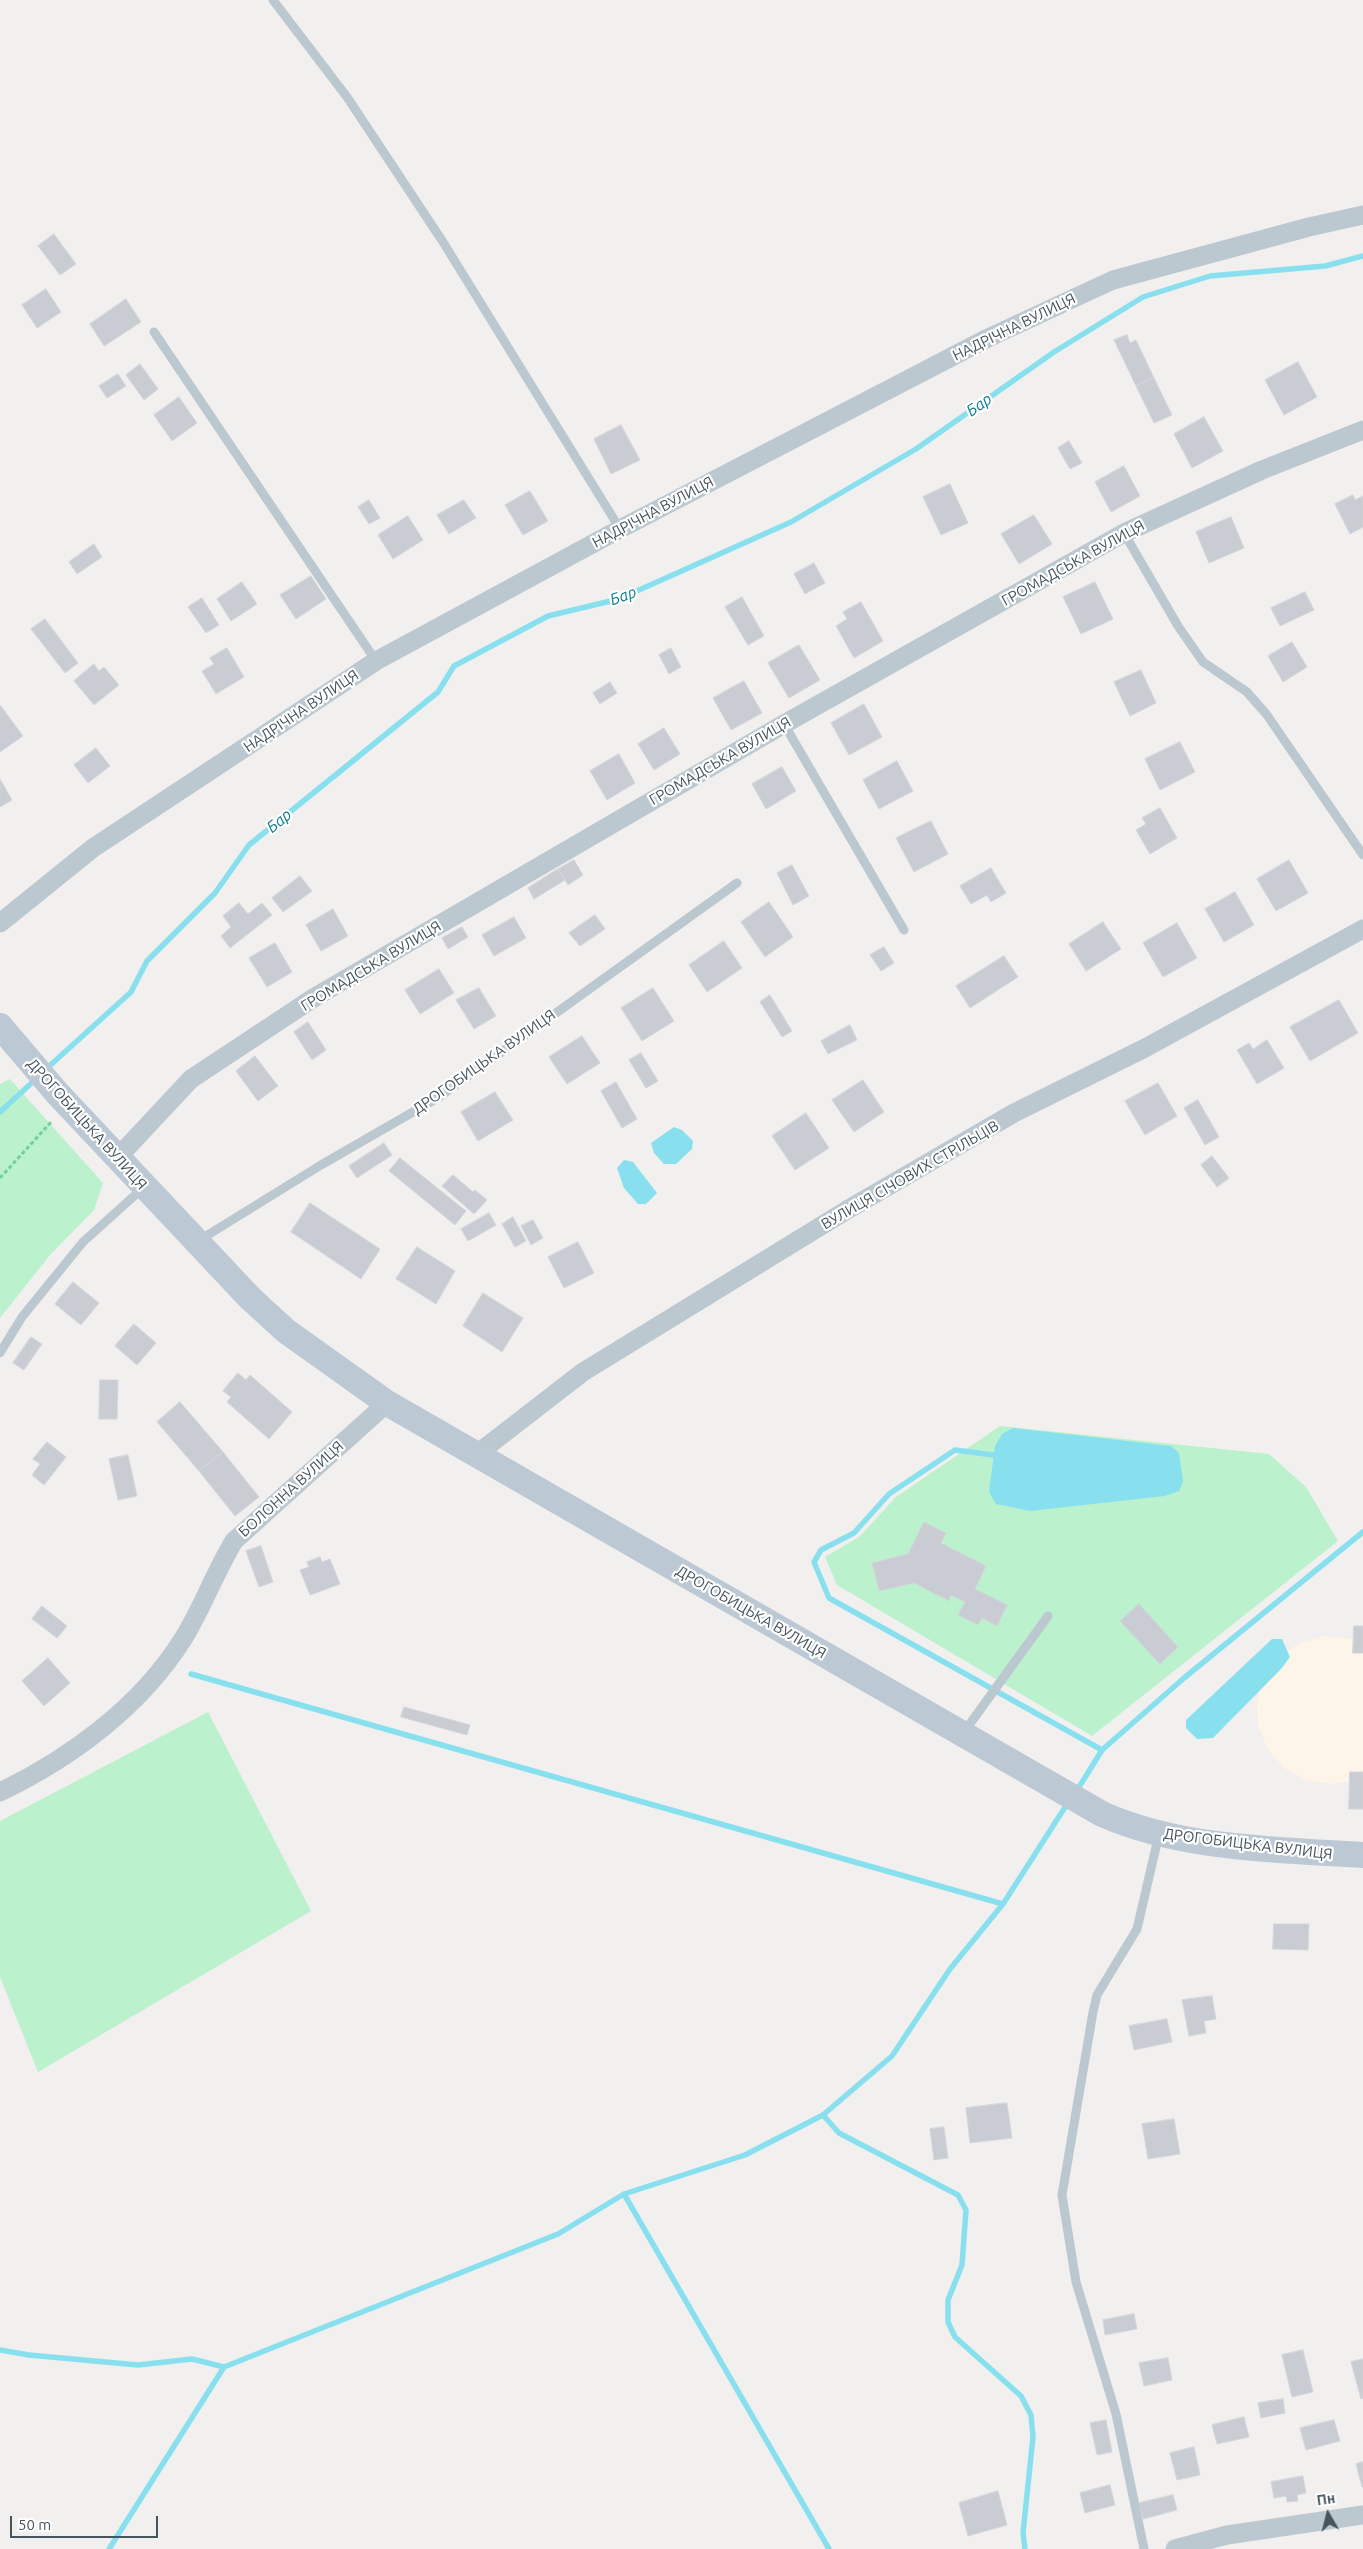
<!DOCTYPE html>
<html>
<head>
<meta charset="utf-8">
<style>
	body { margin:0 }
	#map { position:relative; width:1363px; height:2549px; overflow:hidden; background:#f2efef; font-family:Ubuntu,sans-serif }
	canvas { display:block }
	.north { position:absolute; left:1303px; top:2489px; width:50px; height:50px; -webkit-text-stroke:4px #fff; paint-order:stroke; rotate:352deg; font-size:14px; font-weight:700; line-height:20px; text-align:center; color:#46545d }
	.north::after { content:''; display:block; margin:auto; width:18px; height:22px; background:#46545d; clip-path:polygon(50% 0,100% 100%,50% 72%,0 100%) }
	.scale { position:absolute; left:10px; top:2516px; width:148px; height:22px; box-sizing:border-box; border:2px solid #46545d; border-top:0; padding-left:6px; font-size:15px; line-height:18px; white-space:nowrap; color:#46545d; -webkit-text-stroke:4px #fff; paint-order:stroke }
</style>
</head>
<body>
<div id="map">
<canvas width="1363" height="2549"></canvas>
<div class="north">Пн</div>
<div class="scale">50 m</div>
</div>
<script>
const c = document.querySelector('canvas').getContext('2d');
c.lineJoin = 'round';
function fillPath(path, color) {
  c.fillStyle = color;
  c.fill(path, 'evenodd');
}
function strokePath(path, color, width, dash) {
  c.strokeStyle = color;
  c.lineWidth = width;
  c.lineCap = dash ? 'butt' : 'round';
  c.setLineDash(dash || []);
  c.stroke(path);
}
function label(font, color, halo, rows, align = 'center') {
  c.font = font + ' Ubuntu,sans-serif';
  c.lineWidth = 4.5;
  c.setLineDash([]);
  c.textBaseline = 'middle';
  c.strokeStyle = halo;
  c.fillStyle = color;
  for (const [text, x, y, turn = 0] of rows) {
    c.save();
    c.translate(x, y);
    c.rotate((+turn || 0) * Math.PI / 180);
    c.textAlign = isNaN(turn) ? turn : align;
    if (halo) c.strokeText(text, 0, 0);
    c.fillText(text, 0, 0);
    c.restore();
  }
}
const commercial = new Path2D(`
	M1324 1636 1348 1638 1363 1644V1776L1353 1781 1329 1784 1306 1780 1284 1768 1268 1749 1258 1726 1257 1701 1264 1677 1279 1657 1300 1643Z`);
const green = new Path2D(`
	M10 1079 103 1183 94 1210 50 1255 0 1318V1084Z
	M1000 1426 1269 1454 1306 1487 1338 1541 1092 1736 837 1585 825 1557 859 1537 896 1497Z
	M208 1712 311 1911 38 2072 0 1977V1821Z`);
const water = new Path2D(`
	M674 1127 682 1130 693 1141 692 1149 676 1164H664L654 1153 651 1143Z
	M624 1160 633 1162 657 1193 646 1204H638L624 1188 617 1168Z
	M1013 1428 1171 1446 1179 1453 1183 1481 1179 1491 1165 1496 1030 1511 996 1504 989 1492 995 1446 1002 1434Z
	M1272 1639H1282L1290 1657 1281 1669 1213 1738 1197 1739 1186 1728V1720Z`);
const stream = new Path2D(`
	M45 1070 131 992 147 961 215 893 249 845 438 692 454 666 548 616 619 599 791 522 916 449 1054 352 1143 297 1210 276 1325 266 1363 256
	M0 1112 37 1078
	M993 1455 955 1450 889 1494 854 1533 821 1550 814 1562 829 1598 1102 1750
	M191 1674 1003 1904
	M1076 1792 1102 1750 1184 1678 1363 1532
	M823 2115 839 2133 958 2195 966 2210 962 2265 948 2300V2322L955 2337 1021 2396 1031 2415 1033 2437 1023 2533 1025 2549
	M624 2194 829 2549
	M0 2350 29 2355 138 2365 192 2359 224 2367
	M109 2549 224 2367 558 2234 624 2194 745 2155 823 2115 892 2056 950 1969 1003 1904 1069 1801`);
const building = new Path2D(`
	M54 234 76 264 60 275 38 246Z
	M46 289 61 312 37 328 22 305Z
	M126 299 141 322 104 346 90 324Z
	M1127 335 1130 343 1136 340 1154 378 1136 386 1114 340Z
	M1298 362 1317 397 1284 415 1265 380Z
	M140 364 158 389 144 400 126 375Z
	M118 374 126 386 107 398 99 386Z
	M1154 378 1172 415 1154 423 1136 386Z
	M179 397 197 423 172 441 154 415Z
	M1204 417 1223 451 1192 468 1174 434Z
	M621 425 640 460 611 474 594 439Z
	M1069 441 1082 463 1070 469 1058 448Z
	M1124 466 1140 496 1111 512 1095 482Z
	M950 484 968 523 941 535 923 497Z
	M530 491 548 521 523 535 505 505Z
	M1353 495 1355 500 1363 496V527L1350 534 1335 504Z
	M369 500 380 518 369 524 358 507Z
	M464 500 476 518 449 534 437 515Z
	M1034 515 1052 544 1019 564 1001 534Z
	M408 516 423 540 393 559 378 535Z
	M1231 517 1244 548 1209 563 1196 532Z
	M94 544 102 557 77 574 69 562Z
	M814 563 825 583 805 594 794 574Z
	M311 576 326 599 296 619 280 595Z
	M242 582 257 604 231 621 217 599Z
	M1095 582 1113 619 1081 634 1063 597Z
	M1305 592 1314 610 1280 626 1271 608Z
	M742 597 764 636 748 645 725 607Z
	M202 598 219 625 206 633 188 607Z
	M861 602 883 641 854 658 836 626 847 619 843 612Z
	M45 619 78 663 65 673 31 629Z
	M1292 642 1307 667 1283 682 1268 656Z
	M799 645 820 680 789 698 768 663Z
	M227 648 244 677 216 694 202 671 214 664 210 658Z
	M671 648 681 667 669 674 659 655Z
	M94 664 99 671 104 667 119 685 94 705 74 681Z
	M1141 670 1156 703 1130 716 1114 682Z
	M744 681 762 713 731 730 713 698Z
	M610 682 617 693 600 704 593 693Z
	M864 704 882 737 849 755 831 723Z
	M0 705 23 736 0 752Z
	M664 728 680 754 654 770 638 744Z
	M1180 742 1195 772 1160 790 1145 759Z
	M96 748 110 766 88 783 74 765Z
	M619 754 635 783 607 800 590 771Z
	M897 761 913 791 879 809 863 780Z
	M782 767 796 791 766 809 752 784Z
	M0 779 12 800 0 807Z
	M1160 808 1177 838 1150 854 1136 830 1146 824 1142 818Z
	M931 821 948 854 914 872 896 838Z
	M574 860 583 875 568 885 558 869Z
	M1289 860 1308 893 1276 911 1257 879Z
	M792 865 809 896 793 905 777 873Z
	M991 868 1006 893 991 902 987 895 971 904 960 886Z
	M558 869 565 880 534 899 528 888Z
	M300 876 312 891 283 912 272 898Z
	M1235 892 1254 925 1224 942 1205 909Z
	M769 902 793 937 765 957 741 922Z
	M239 903 248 914 262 903 272 915 230 948 221 936 231 927 223 916Z
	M333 909 348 936 321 951 306 925Z
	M595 915 605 929 580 946 569 933Z
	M514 917 526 938 494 956 482 935Z
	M1103 922 1121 949 1086 971 1069 944Z
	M1177 923 1197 958 1163 977 1143 943Z
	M462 927 468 937 448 949 442 938Z
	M724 941 742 968 707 992 689 965Z
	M275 943 292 972 267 987 249 958Z
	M884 947 894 963 881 971 870 955Z
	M1004 956 1018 977 970 1008 956 986Z
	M439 969 454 993 420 1014 405 990Z
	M479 988 496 1016 474 1029 456 1000Z
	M653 988 674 1021 642 1041 621 1008Z
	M770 995 792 1031 782 1037 760 1002Z
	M1339 1000 1358 1033 1310 1061 1290 1027Z
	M308 1022 326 1050 312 1060 294 1032Z
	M850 1025 857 1040 828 1054 821 1041Z
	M582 1036 600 1063 567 1084 549 1057Z
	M1267 1040 1284 1068 1257 1084 1237 1050 1249 1043 1253 1049Z
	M641 1053 658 1081 646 1088 629 1060Z
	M255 1056 278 1086 258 1101 236 1071Z
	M863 1080 884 1112 854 1132 832 1100Z
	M616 1082 637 1119 622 1128 601 1091Z
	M1158 1083 1177 1116 1145 1135 1125 1101Z
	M495 1092 513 1120 478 1141 461 1112Z
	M1198 1100 1219 1137 1205 1145 1184 1108Z
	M806 1113 829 1148 795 1170 772 1136Z
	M384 1143 392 1155 357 1178 349 1166Z
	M1212 1156 1229 1178 1217 1187 1201 1165Z
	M400 1158 466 1211 455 1225 389 1171Z
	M453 1175 473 1192 475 1190 487 1200 474 1214 442 1186Z
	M310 1203 380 1249 361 1279 291 1232Z
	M489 1213 496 1225 468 1241 461 1229Z
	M513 1217 526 1241 515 1247 502 1224Z
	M533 1220 543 1238 531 1245 521 1226Z
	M578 1242 594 1273 564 1288 548 1257Z
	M417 1247 455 1271 436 1304 396 1279Z
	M73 1282 99 1303 81 1325 55 1304Z
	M483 1293 523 1318 502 1352 463 1326Z
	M134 1324 156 1343 137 1365 115 1346Z
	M31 1337 42 1344 24 1370 13 1363Z
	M238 1373 246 1380 250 1375 292 1412 269 1439 227 1402 231 1397 223 1391Z
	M100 1380H118L117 1419H99Z
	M180 1402 223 1452 199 1471 157 1422Z
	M47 1442 66 1457 44 1485 32 1475 40 1464 33 1459Z
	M223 1452 259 1497 235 1516 199 1471Z
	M128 1455 137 1496 118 1500 109 1459Z
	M924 1522 946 1533 941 1543 986 1566 975 1589 1007 1605 997 1626 982 1618 978 1625 958 1615 965 1602 951 1595 949 1601 914 1583 879 1591 872 1563 908 1554Z
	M261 1546 273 1582 259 1587 246 1551Z
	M320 1557 322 1562 330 1559 340 1584 310 1595 300 1570 309 1567 307 1562Z
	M1139 1604 1178 1647 1160 1664 1120 1621Z
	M42 1606 67 1626 57 1638 32 1619Z
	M1354 1626H1363V1653H1353Z
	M48 1658 70 1683 44 1706 22 1681Z
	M404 1707 470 1725 467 1735 401 1717Z
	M1350 1772H1363V1809H1349Z
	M1274 1924H1309L1308 1950 1273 1949Z
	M1212 1996 1216 2019 1204 2021 1206 2033 1189 2036 1182 2000Z
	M1167 2019 1172 2042 1134 2050 1129 2026Z
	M1007 2103 1012 2138 970 2143 966 2108Z
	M1174 2119 1180 2154 1148 2159 1142 2124Z
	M944 2127 948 2158 934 2160 930 2129Z
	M1134 2314 1137 2329 1105 2335 1103 2320Z
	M1303 2350 1313 2392 1292 2397 1282 2355Z
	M1168 2358 1172 2380 1144 2386 1139 2363Z
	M1363 2359V2398L1361 2399 1351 2362Z
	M1283 2399 1285 2413 1261 2418 1258 2403Z
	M1244 2417 1249 2437 1217 2444 1212 2425Z
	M1106 2420 1112 2452 1097 2455 1090 2423Z
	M1334 2420 1340 2441 1306 2450 1300 2428Z
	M1194 2447 1200 2475 1177 2480 1170 2453Z
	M1363 2462V2487H1362L1356 2464Z
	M1303 2476 1306 2493 1297 2495 1298 2501 1287 2502 1286 2496 1274 2498 1271 2482Z
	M1110 2485 1115 2505 1085 2513 1080 2493Z
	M998 2491 1007 2525 968 2536 959 2503Z
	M1173 2495 1177 2510 1143 2519 1139 2503Z`);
const path = new Path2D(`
	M0 1178 52 1121`);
const service = new Path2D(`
	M273 0 347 97 443 242 620 529
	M154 332 376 661
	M1124 533 1178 626 1203 662 1247 692 1267 715 1363 855
	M784 724 904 930
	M198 1241 321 1165 439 1097 737 883
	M0 1353 22 1317 83 1242 144 1187
	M964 1732 1048 1616
	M1144 2549 1116 2414 1076 2282 1062 2195 1093 2012 1097 1995 1137 1929 1159 1834`);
const minor = new Path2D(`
	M0 923 93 848 376 661 620 529 988 338 1113 280 1309 227 1363 215
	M118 1157 191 1079 315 997 784 724 1124 533 1262 470 1363 430
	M477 1454 583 1372 847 1210 1014 1113 1145 1048 1363 929
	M0 1792C71 1758 141 1706 183 1639 202 1609 215 1572 234 1541L387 1403
	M1175 2549 1227 2535 1363 2515`);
const secondary = new Path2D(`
	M0 1026 57 1093 250 1298 286 1331 387 1403 1102 1814C1180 1849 1278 1850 1363 1855`);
const streetNames = [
	["НАДРІЧНА ВУЛИЦЯ",1014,327,-26],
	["НАДРІЧНА ВУЛИЦЯ",653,512,-28],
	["ГРОМАДСЬКА ВУЛИЦЯ",1073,563,-29],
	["НАДРІЧНА ВУЛИЦЯ",301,711,-34],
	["ГРОМАДСЬКА ВУЛИЦЯ",720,761,-30],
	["ГРОМАДСЬКА ВУЛИЦЯ",371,966,-31],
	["ДРОГОБИЦЬКА ВУЛИЦЯ",484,1062,-35],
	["ДРОГОБИЦЬКА ВУЛИЦЯ",87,1124,48],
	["ВУЛИЦЯ СІЧОВИХ СТРІЛЬЦІВ",910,1175,-30],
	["БОЛОННА ВУЛИЦЯ",291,1489,-42],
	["ДРОГОБИЦЬКА ВУЛИЦЯ",751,1612,30],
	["ДРОГОБИЦЬКА ВУЛИЦЯ",1248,1844,7]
];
const waterNames = [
	["Бар",979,405,-35],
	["Бар",623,596,-20],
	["Бар",279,821,-39]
];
fillPath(commercial, '#fdf5e8');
fillPath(green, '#bcf1cd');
fillPath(water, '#88e0ef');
strokePath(stream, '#88e0ef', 5.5);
fillPath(building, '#c9ccd2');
strokePath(building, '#d3d6db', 1);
strokePath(path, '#73d09c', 3, [4, 2.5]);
strokePath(service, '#bcc8cf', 9);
strokePath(minor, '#bcc8cf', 19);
strokePath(secondary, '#bcc9d4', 26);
label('15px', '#46545d', '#fff', streetNames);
label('italic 16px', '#097c90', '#fff', waterNames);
</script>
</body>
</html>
